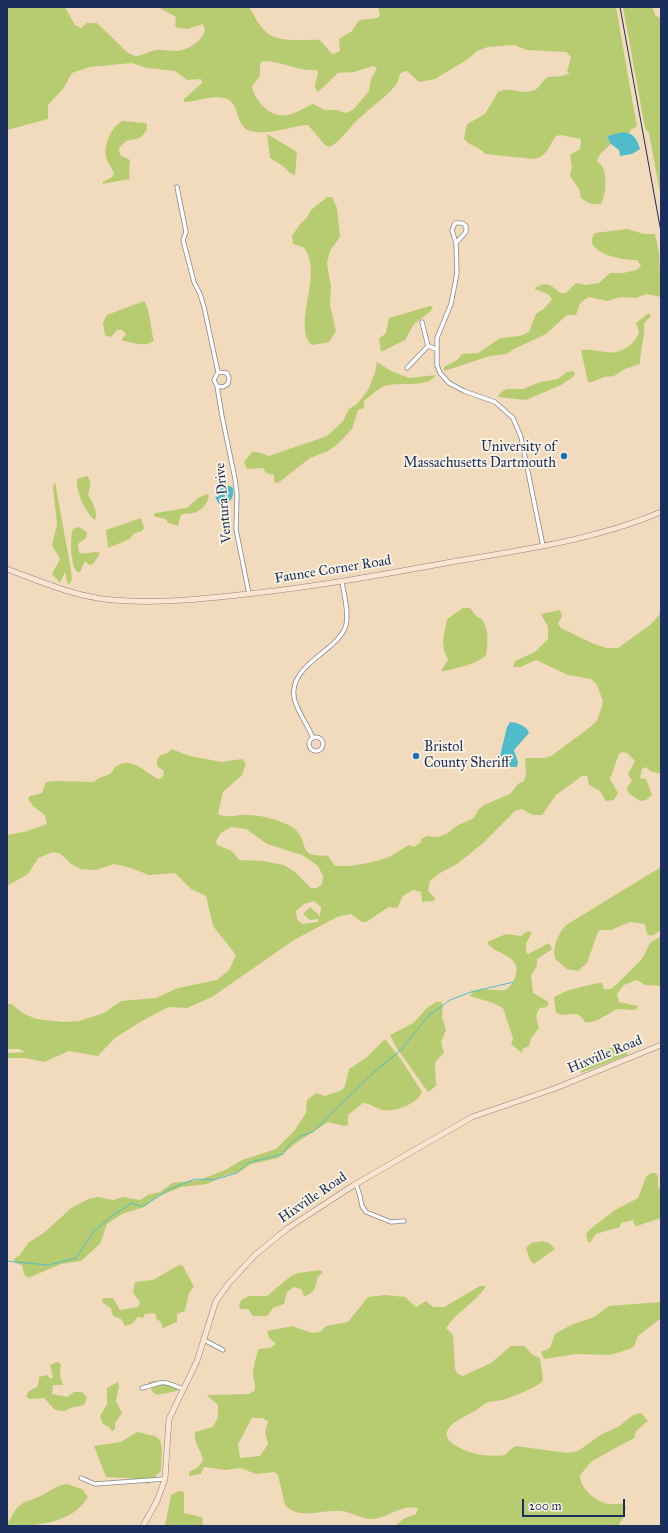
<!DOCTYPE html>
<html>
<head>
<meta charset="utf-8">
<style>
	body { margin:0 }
	#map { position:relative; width:668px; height:1533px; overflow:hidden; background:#f2dbbc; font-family:"IM FELL Great Primer",serif }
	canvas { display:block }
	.frame { position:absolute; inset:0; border:8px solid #1b2f5e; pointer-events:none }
	.scale { position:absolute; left:522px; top:1499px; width:103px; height:18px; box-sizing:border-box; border:2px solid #1b2f5e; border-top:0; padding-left:5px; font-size:12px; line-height:14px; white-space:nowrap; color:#1b2f5e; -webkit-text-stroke:3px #fcf5e5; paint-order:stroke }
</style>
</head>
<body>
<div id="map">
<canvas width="668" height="1533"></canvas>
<div class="frame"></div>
<div class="scale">200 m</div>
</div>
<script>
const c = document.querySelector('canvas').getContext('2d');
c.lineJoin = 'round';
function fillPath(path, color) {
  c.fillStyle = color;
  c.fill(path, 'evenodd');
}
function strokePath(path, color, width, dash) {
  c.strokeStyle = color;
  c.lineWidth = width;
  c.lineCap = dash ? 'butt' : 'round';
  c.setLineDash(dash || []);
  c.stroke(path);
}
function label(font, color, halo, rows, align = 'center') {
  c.font = font + ' "IM FELL Great Primer",serif';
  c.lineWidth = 3.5;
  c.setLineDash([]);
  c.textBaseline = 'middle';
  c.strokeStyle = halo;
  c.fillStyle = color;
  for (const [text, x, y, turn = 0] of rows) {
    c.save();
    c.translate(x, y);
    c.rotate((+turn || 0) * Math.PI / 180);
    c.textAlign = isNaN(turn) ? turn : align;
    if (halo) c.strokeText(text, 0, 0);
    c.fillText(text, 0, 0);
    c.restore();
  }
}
const green = new Path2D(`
	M7 7H65L75 25 81 28 87 23H97L128 53 135 56C143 56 149 51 156 50 162 49 169 51 175 51 187 51 201 42 205 31L203 24 188 29 177 28 175 25 176 17 158 7H249C254 15 258 24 265 31 277 44 304 39 320 40L331 53 334 54 340 51 339 39 352 31 359 20 378 18 380 14 378 7H616L637 127 631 129 630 133 607 136 611 144 601 153 597 160C598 163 601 164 603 168 607 177 606 195 601 204 593 205 587 203 581 198L579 189 570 176 572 167 570 155 580 149 581 139 561 135 556 136C549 145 547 157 534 159L485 154C479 146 469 146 464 139L467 124 485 114 498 92C510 86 520 95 532 91 540 89 542 80 548 77L562 76 570 73 567 72 571 57 566 52 526 50 515 45 488 47 477 51 468 59 435 79 419 82 407 71C396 72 401 80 395 86 386 97 374 105 363 115 350 125 345 138 330 147L325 145 308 125C290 126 270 136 250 131 235 126 240 104 227 99 214 94 197 102 184 102V99L202 83 201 79 187 80 175 71 147 68 132 63 90 67 72 73 63 89 48 105V119L7 130ZM263 61C282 61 296 71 317 70 320 77 311 85 318 92L338 73 354 72 373 66 377 68 371 79 369 91 353 110 345 113 337 110H325L313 104C294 113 280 124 262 105 257 99 253 94 252 86L260 76V64Z
	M623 7H652L656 16 661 18V199L649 133 645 128Z
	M123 121 145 123 147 124V130L140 138 126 141 119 148 120 155 130 160 129 172 130 179 103 184V182L112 177 114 174C113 169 109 165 107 160 102 147 111 126 123 121Z
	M267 134 297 152 295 175 290 173 283 166 270 158Z
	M327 197H332L337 208 340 237 330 251 327 263 331 287 330 305 336 331 329 342 312 345C291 328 325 270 303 247L293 244 292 236 300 224 307 218 311 210Z
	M627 229 644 234H655L659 253 661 297 646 294 636 298 621 297 607 301 589 297 580 303 576 315H567L546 334 514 349 507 354 490 356 444 371V367L457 360 462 354 478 353 500 338 520 336 529 332 536 314 546 307 552 299 548 294 535 289V288C547 280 552 286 560 293H566L576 283 586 285 599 283 610 273H623L637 270 641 266 637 260C625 261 580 253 595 233Z
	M144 301C150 308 151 331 154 341 145 348 133 342 123 341L122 339 126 334 122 330H117L111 337 105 335 103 323 107 315Z
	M430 306 433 307 431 311 414 324 405 340 381 352 379 339 386 333 389 318Z
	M649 313 651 316 644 323C645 338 640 351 640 364L625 369 614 376 604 377 592 382H588L581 350C601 348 610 359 629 346 634 342 638 337 639 331L636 323Z
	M377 362 391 371 409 378 436 375C427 389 399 381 385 386 377 389 371 396 364 401V408L358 410 352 429 338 444 328 451 310 458 278 483 274 482V475L266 473 263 468 247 469 244 462 252 452H258L269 456 327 436 343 421 349 409 357 404 368 390 375 373Z
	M573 371 575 374 573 377 561 385 526 400 498 397 499 394 506 389H523L540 382 558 379 567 372Z
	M87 476C93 482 89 489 88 495 93 502 98 513 95 520 86 514 75 490 77 479Z
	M55 482 71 570 72 580 68 585 65 572 60 583 52 574 60 559 52 545 57 524 53 487Z
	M207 494 209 495C209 502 201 511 194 513 190 514 185 513 181 515L178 526 168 523 166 519 156 517 153 515 155 513 187 508 198 498Z
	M141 518 144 528 142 531 133 534 130 539 108 548 106 530Z
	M79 527 87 532 86 538 78 544 79 553C86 555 94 550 100 553L93 564 89 565 85 561 80 572H78C70 568 70 537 73 529Z
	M463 608H470L476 616 482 619C484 623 487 629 487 633 488 636 487 654 486 655 480 663 450 671 441 671L448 660 444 651 443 640 447 619Z
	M560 610 562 616 558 624 561 628 594 644 607 648H618L650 625 661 613V774L650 771 646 767 642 769 640 778 646 779 652 795 646 800 640 801 628 793 627 787 632 781 628 774 635 761 627 753 622 752 619 754 610 779 618 793 614 800 606 801 600 791 589 785 587 776H582L556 795 542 815H533L522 809 515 811 482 844 457 864 440 873 430 881 428 891 435 898 434 901 422 902 421 892 413 890 403 896 397 908 389 907 366 922H362L351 914 337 917 294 940 212 997 187 1008 168 1007 142 1021 115 1038 98 1056 69 1051 44 1062 26 1058H7V1053L25 1052 19 1049H7V1004H11L24 1014 37 1019 63 1022 79 1021 104 1013 121 1001 156 998 178 988 217 980 229 970 236 955 213 926 206 896 191 889 175 873 149 875 131 868 114 864 96 870 81 869 70 863 61 854 53 852 38 858 28 874 7 886V835L24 832 47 824 45 815 33 806 28 799 30 796 42 793 46 782 57 781 94 782C100 775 106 777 111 773 113 771 114 767 117 766 133 754 150 778 160 779L163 776 164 771 157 766C156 757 160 754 168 753L171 749 190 756 222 762 242 759 246 764 242 775 223 792 218 814C228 819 238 814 248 815 261 815 275 819 286 824 307 832 300 848 310 854 315 856 322 855 328 856L335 866H351L373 862 389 857 409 845 414 847 421 842V839L427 836 438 837 448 833 458 825 474 818 478 810 484 805 510 794 518 784 524 781 526 774 525 758H545L551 756 589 728 597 721 602 706 603 701 597 685 591 679 568 675 536 660 521 667H513L515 661 535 652 548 639V627L541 614ZM231 827 246 829 267 844 302 855 318 866 323 876 322 884 317 888H311L295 872 284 865 263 861 239 860 232 851 217 845 216 841 221 833ZM314 901 321 907 320 916 310 907 303 914 310 920 318 919V922L302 924 297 919 296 911 304 904Z
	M661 867V930C656 933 653 938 647 934L645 924 630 922 611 930H601L598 932 587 963 578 971 567 969 555 959C552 947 558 934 566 925Z
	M528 931 532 933 526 943V952L528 954 549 943 552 949 537 959V966L531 975 533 993 547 1001 549 1004 546 1007 540 1008C534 1015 537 1020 539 1028L531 1038 529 1046 523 1049 522 1053 511 1044 513 1038 503 1008 493 1003 470 996C475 984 495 992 506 990 511 986 515 980 516 974 521 954 493 955 487 942L506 934 521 936Z
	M661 936V986L645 985 637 980 624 985 617 994 619 1002 638 1006 637 1009C630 1012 622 1007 615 1010 606 1015 595 1024 585 1022 576 1006 569 1019 556 1013L554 997 569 990 598 983H602L604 989H611L618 983 642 959 650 943Z
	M436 1002H441L443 1005 442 1017 446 1030 441 1042 444 1053 435 1062 436 1086 428 1092 396 1047 390 1035 413 1023 428 1007Z
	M385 1039 402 1061 422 1092C417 1104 396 1112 383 1110 376 1109 370 1103 363 1103L348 1115V1125L344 1126 328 1122 296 1143 278 1158 251 1164 241 1171 223 1176 207 1184 181 1187 157 1197 144 1207 122 1214 107 1224 100 1244 81 1261 61 1264 28 1278 24 1274 22 1265 15 1263 14 1259 20 1255 28 1243 45 1232 70 1209 88 1199 98 1197 113 1200 123 1197 140 1200 148 1195 160 1192 172 1183 200 1180 227 1169 242 1160 276 1149 294 1131 306 1113 307 1100 316 1093 325 1096 342 1090 345 1086 349 1069 366 1058Z
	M623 1043 628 1055 581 1073 577 1061Z
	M651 1173H655L658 1176V1187L661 1190V1218L637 1226H635L633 1220 621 1223 620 1227 596 1234 590 1243 588 1242 586 1234 589 1230 615 1210 638 1198 646 1177Z
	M542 1241 549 1243 555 1249 534 1264 530 1260 526 1248 531 1243Z
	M179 1265 183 1266 194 1287 189 1293 185 1311 177 1314V1322L163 1328 160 1321 157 1320 155 1313 145 1314 143 1318 138 1317 132 1324 125 1326 121 1319 113 1316 111 1308 102 1302 103 1298H113L120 1310 138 1307 140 1302 133 1293 135 1282 153 1280Z
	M320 1270 323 1272 317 1278C317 1286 313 1295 304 1296L301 1289 294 1287 287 1292 284 1304 273 1308 267 1316H253L248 1309H240L239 1307 241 1300 249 1296H267L291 1276 298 1273Z
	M480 1286H485V1288C474 1303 457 1312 446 1328L453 1335 455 1369 458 1374 463 1376 491 1363 511 1346H524L533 1355 540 1358 543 1379 542 1382C533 1389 514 1396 503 1400 498 1401 493 1401 488 1402 483 1404 480 1408 475 1411 460 1419 429 1432 460 1448 472 1455 492 1457 505 1455L511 1449 516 1446 567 1453 578 1451 602 1434 618 1427 633 1415 641 1413 648 1421 636 1431 634 1438 592 1461 580 1475C580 1489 596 1502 609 1504 614 1505 619 1503 624 1504L626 1507 623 1518 618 1526H395L403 1519 416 1514 418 1508C402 1504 389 1517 374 1519 361 1520 353 1512 341 1511 324 1509 299 1521 285 1505L278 1475 275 1472 256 1474 240 1468 226 1470 204 1467 201 1474 189 1476V1472L197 1468 203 1461C202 1450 193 1444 195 1432L213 1427 218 1417V1405L207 1395 249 1394 254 1391C257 1384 252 1379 253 1372 254 1365 256 1355 259 1349L270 1348 276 1344 269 1338 267 1331 292 1326 312 1333 320 1332 326 1326 348 1322 368 1297 385 1295 405 1297 416 1307 426 1301 433 1307H444ZM252 1418H262L268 1421 265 1432 268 1444 260 1456 240 1458 238 1444Z
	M661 1302V1318L638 1336 634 1346 630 1349 610 1355 576 1354 544 1359 541 1352 550 1348 555 1334 571 1325 594 1317 609 1306Z
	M57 1362 61 1364 60 1375 63 1385H53L52 1394 67 1397 74 1392H82L87 1398 84 1405 70 1408 65 1411 55 1410 44 1398 30 1399 26 1397 28 1392 38 1386 39 1377 47 1375 50 1378H53L50 1365Z
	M153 1381 176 1384 177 1391 157 1395C152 1393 150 1388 149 1382Z
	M118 1382 119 1386 116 1401 122 1413 115 1423V1429L112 1431 109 1427 103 1424 100 1416 107 1404V1388Z
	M137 1432 155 1436 160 1440 162 1448 161 1471 148 1484 128 1478 106 1477 94 1446 121 1442Z
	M67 1484 82 1489 88 1497C72 1524 35 1526 7 1526 7 1522 9 1521 11 1518 19 1500 27 1503 42 1495 51 1491 57 1485 67 1484Z
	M179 1491 184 1492V1513L202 1517 203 1526H165L171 1495Z`);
const water = new Path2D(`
	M624 132C634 134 637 139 640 149L632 154 620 156 619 150 611 144 607 136Z
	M230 486 233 488C234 496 232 501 225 504H219C211 493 219 487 230 486Z
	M510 722C517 722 527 726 529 733L514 750 518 762 517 767H505L499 765V760L507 727Z`);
const stream = new Path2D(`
	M7 1261 48 1265 76 1258 94 1231 112 1216 132 1203 142 1207 170 1189 195 1179 213 1180 237 1173 247 1163 283 1154C290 1141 298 1136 313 1132L374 1072 402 1049 427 1017 450 1000 471 992 514 982`);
const street = new Path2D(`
	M177 187 186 232 183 240 194 282 200 294 204 307 218 372
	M456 243 466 232V226L462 223H455L452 230 456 243 457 273 451 304 437 338V365L440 373 449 383 464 391 495 402 513 418 521 437 543 546
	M422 322 428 346 436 349
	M407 368 428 346
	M217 386 223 387 228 384 229 378 227 373 218 372 214 380 217 386 222 416 235 479 237 495 236 529 249 594
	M309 744a7 7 0 1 1 14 0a7 7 0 1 1-14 0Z
	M313 738C308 725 296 710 294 697 289 664 339 651 346 625 349 611 344 595 342 582
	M356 1184 360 1196 362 1206 366 1212 391 1222 404 1221
	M204 1340 223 1350
	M142 1388C166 1382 159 1379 183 1389
	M81 1478 95 1484 165 1479`);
const secondary = new Path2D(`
	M7 569C42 582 76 597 113 600 157 604 203 599 247 594 314 587 380 575 446 563 519 550 593 541 661 512
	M143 1526 157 1501 165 1479 169 1419 197 1361 216 1301 229 1283 255 1255 288 1228 354 1185 472 1117 556 1088 661 1045`);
const rail = new Path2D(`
	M620 7 661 232`);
const markers = [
	[564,456,4,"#1f6fb2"],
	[416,756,4,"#1f6fb2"]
];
const poiNames = [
	["University of",556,448],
	["Massachusetts Dartmouth",556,464],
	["Bristol",424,748,"left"],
	["County Sheriff",424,764,"left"]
];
const streetNames = [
	["Ventura Drive",224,503,-95],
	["Faunce Corner Road",333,570,-9],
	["Hixville Road",605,1055,-22],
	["Hixville Road",313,1198,-34]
];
fillPath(green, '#b7cc71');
fillPath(water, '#50bccb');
strokePath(stream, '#50bccb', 1);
strokePath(street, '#86858d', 5);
strokePath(secondary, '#86858d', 6);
strokePath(street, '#fff', 3.5);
strokePath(secondary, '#fde4d1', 5);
strokePath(rail, '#1b2f5e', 1);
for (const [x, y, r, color] of markers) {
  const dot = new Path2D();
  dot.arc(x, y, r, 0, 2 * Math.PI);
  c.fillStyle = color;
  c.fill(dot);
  strokePath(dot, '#fcf5e5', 1.5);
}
label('14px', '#1b2f5e', '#fcf5e5', poiNames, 'right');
label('14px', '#1b2f5e', '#fcf5e5', streetNames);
</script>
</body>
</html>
